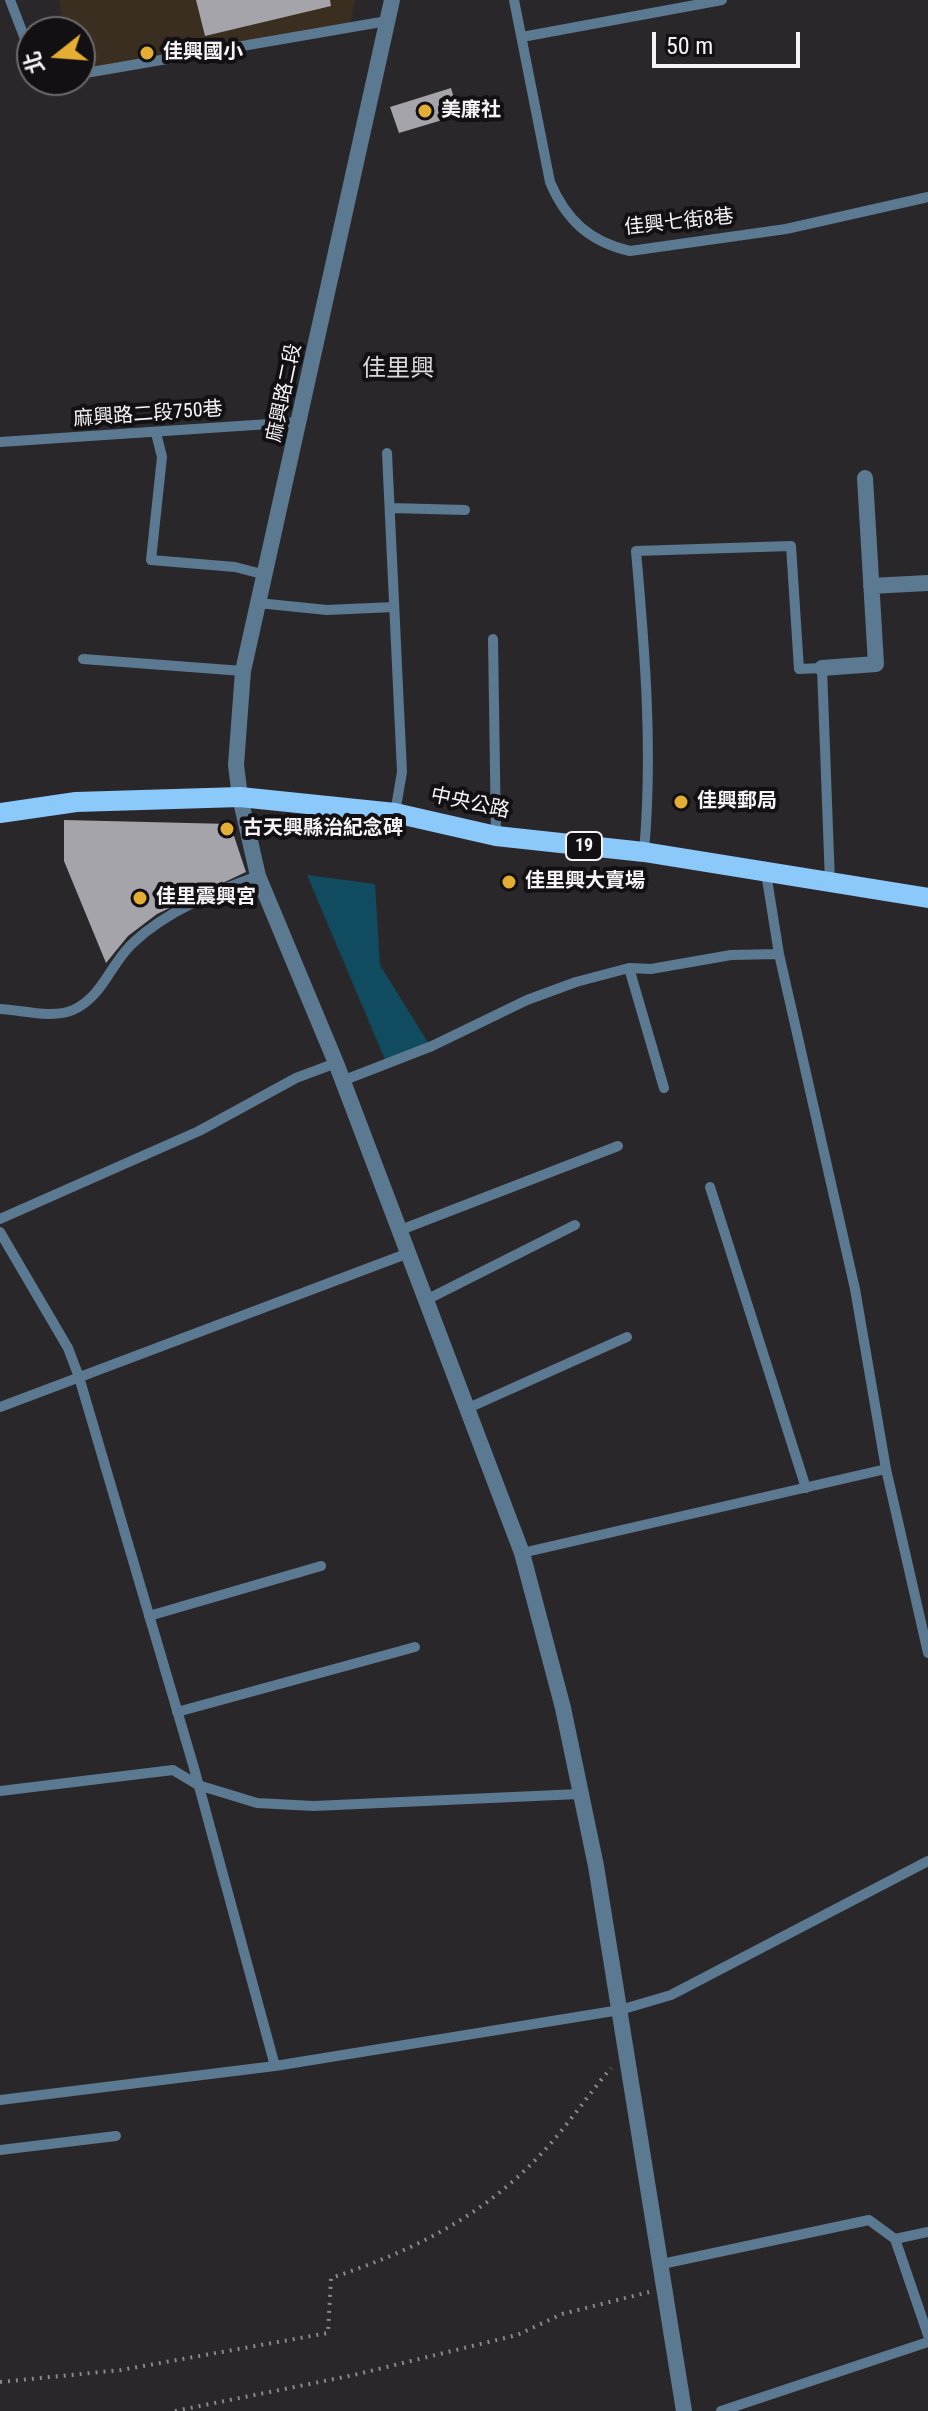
<!DOCTYPE html>
<html>
<head>
<meta charset="utf-8">
<style>
	body { margin:0 }
	#map { position:relative; width:928px; height:2411px; overflow:hidden; background:#2a272b; font-family:"Roboto Condensed","Noto Sans TC",sans-serif }
	canvas { display:block }
	.north { position:absolute; left:16px; top:16px; width:80px; height:80px; box-sizing:border-box; background:#121012; border:2px solid #6d6b6d; border-radius:50%; rotate:253deg; font-size:22px; font-weight:700; line-height:32px; text-align:center; color:#f5f3f6 }
	.north::after { content:''; display:block; margin:auto; width:28px; height:36px; background:#e4ae35; clip-path:polygon(50% 0,100% 100%,50% 72%,0 100%) }
	.scale { position:absolute; left:652px; top:32px; width:148px; height:36px; box-sizing:border-box; border:4px solid #f5f3f6; border-top:0; padding-left:10px; font-size:24px; line-height:28px; white-space:nowrap; color:#f5f3f6; -webkit-text-stroke:6px #121012; paint-order:stroke }
</style>
</head>
<body>
<div id="map">
<canvas width="928" height="2411"></canvas>
<div class="north">北</div>
<div class="scale">50 m</div>
</div>
<script>
const c = document.querySelector('canvas').getContext('2d');
c.lineJoin = 'round';
function fillPath(path, color) {
  c.fillStyle = color;
  c.fill(path, 'evenodd');
}
function strokePath(path, color, width, dash) {
  c.strokeStyle = color;
  c.lineWidth = width;
  c.lineCap = dash ? 'butt' : 'round';
  c.setLineDash(dash || []);
  c.stroke(path);
}
function label(font, color, halo, rows, align = 'center') {
  c.font = font + ' "Roboto Condensed","Noto Sans TC",sans-serif';
  c.lineWidth = 8;
  c.setLineDash([]);
  c.textBaseline = 'middle';
  c.strokeStyle = halo;
  c.fillStyle = color;
  for (const [text, x, y, turn = 0] of rows) {
    c.save();
    c.translate(x, y);
    c.rotate((+turn || 0) * Math.PI / 180);
    c.textAlign = isNaN(turn) ? turn : align;
    if (halo) c.strokeText(text, 0, 0);
    c.fillText(text, 0, 0);
    c.restore();
  }
}
const education = new Path2D(`
	M59 0H355L349 32 80 74V32H64Z`);
const water = new Path2D(`
	M307 875 375 884 380 965 429 1044 386 1062Z`);
const building = new Path2D(`
	M196 0H330L331 6 205 36Z
	M451 88 459 115 399 133 390 107Z
	M64 820 230 824 246 872 157 914 128 936 106 963 64 861Z`);
const path = new Path2D(`
	M0 2382 121 2370 328 2333 331 2278C412 2251 481 2218 541 2154 566 2128 587 2096 611 2068
	M175 2411 354 2375 517 2335 562 2314 649 2292`);
const service = new Path2D(`
	M10 0 32 57
	M514 0 550 182C566 220 590 242 630 251L786 229 928 197
	M522 37 722 0
	M80 74 387 21
	M41 80H43
	M156 433 162 457 151 560 235 567 266 575
	M0 442 299 422
	M387 453 402 772 395 813
	M391 508 465 510
	M258 603 327 610 394 607
	M493 639 496 836
	M83 659 243 671
	M644 852C653 751 645 652 636 551L791 546 799 669 822 668 830 883
	M766 873 779 954 855 1289 886 1469 928 1653
	M629 968 664 1088
	M0 1009C22 1010 52 1019 73 1010 103 997 111 962 134 942 167 911 216 891 258 876
	M342 1081 432 1046 527 1000 576 982 629 968 651 969 731 955 779 954
	M710 1187 806 1488
	M0 1219 199 1131 296 1078 336 1063
	M398 1231 618 1146
	M0 1232 68 1348 79 1377 194 1768 275 2066
	M424 1301 575 1225
	M0 1407 406 1254
	M466 1409 627 1337
	M522 1553 886 1469
	M149 1616 321 1566
	M177 1712 415 1647
	M0 1791 173 1770 198 1785 257 1803 314 1806 579 1794
	M0 2100 275 2066 620 2010 671 1995 928 1861
	M0 2150 116 2136
	M895 2239 928 2335
	M662 2264 869 2220 895 2239 928 2232
	M721 2411 928 2342`);
const minor = new Path2D(`
	M871 586 928 583
	M822 668 876 664 865 478`);
const tertiary = new Path2D(`
	M392 0 243 671 236 765 240 797 258 876 336 1063 522 1553 563 1708 596 1866 684 2411`);
const primary = new Path2D(`
	M0 813 76 802 240 797 395 813 496 836 644 852 928 898`);
const markers = [
	[147,53,8,"#e4ae35"],
	[425,111,8,"#e4ae35"],
	[681,802,8,"#e4ae35"],
	[227,829,8,"#e4ae35"],
	[509,882,8,"#e4ae35"],
	[140,898,8,"#e4ae35"]
];
const shields = [
	[584,846,36]
];
const shieldNames = [
	["19",584,846]
];
const poiNames = [
	["佳興國小",163,53],
	["美廉社",441,111],
	["佳興郵局",697,802],
	["古天興縣治紀念碑",243,829],
	["佳里興大賣場",525,882],
	["佳里震興宮",156,898]
];
const streetNames = [
	["佳興七街8巷",679,223,-6],
	["麻興路二段",285,393,-78],
	["麻興路二段750巷",148,415,-4],
	["中央公路",470,804,12]
];
const quarterNames = [
	["佳里興",398,370]
];
fillPath(education, '#392e1f');
fillPath(water, '#104b60');
fillPath(building, '#a5a4aa');
strokePath(path, '#8a888b', 4, [2, 6]);
strokePath(service, '#5b7990', 10);
strokePath(minor, '#5b7990', 16);
strokePath(tertiary, '#5b7990', 16);
strokePath(primary, '#8ac9fa', 20);
for (const [x, y, r, color] of markers) {
  const dot = new Path2D();
  dot.arc(x, y, r, 0, 2 * Math.PI);
  c.fillStyle = color;
  c.fill(dot);
  strokePath(dot, '#121012', 3);
}
for (const [x, y, w] of shields) {
  const box = new Path2D();
  box.roundRect(x - w / 2, y - 14, w, 28, 6);
  c.fillStyle = '#121012';
  c.fill(box);
  strokePath(box, '#f5f3f6', 2);
}
label('bold 18px', '#f5f3f6', null, shieldNames);
label('bold 20px', '#f5f3f6', '#121012', poiNames, 'left');
label('20px', '#f5f3f6', '#121012', streetNames);
label('24px', '#dcd7dd', '#121012', quarterNames);
</script>
</body>
</html>
